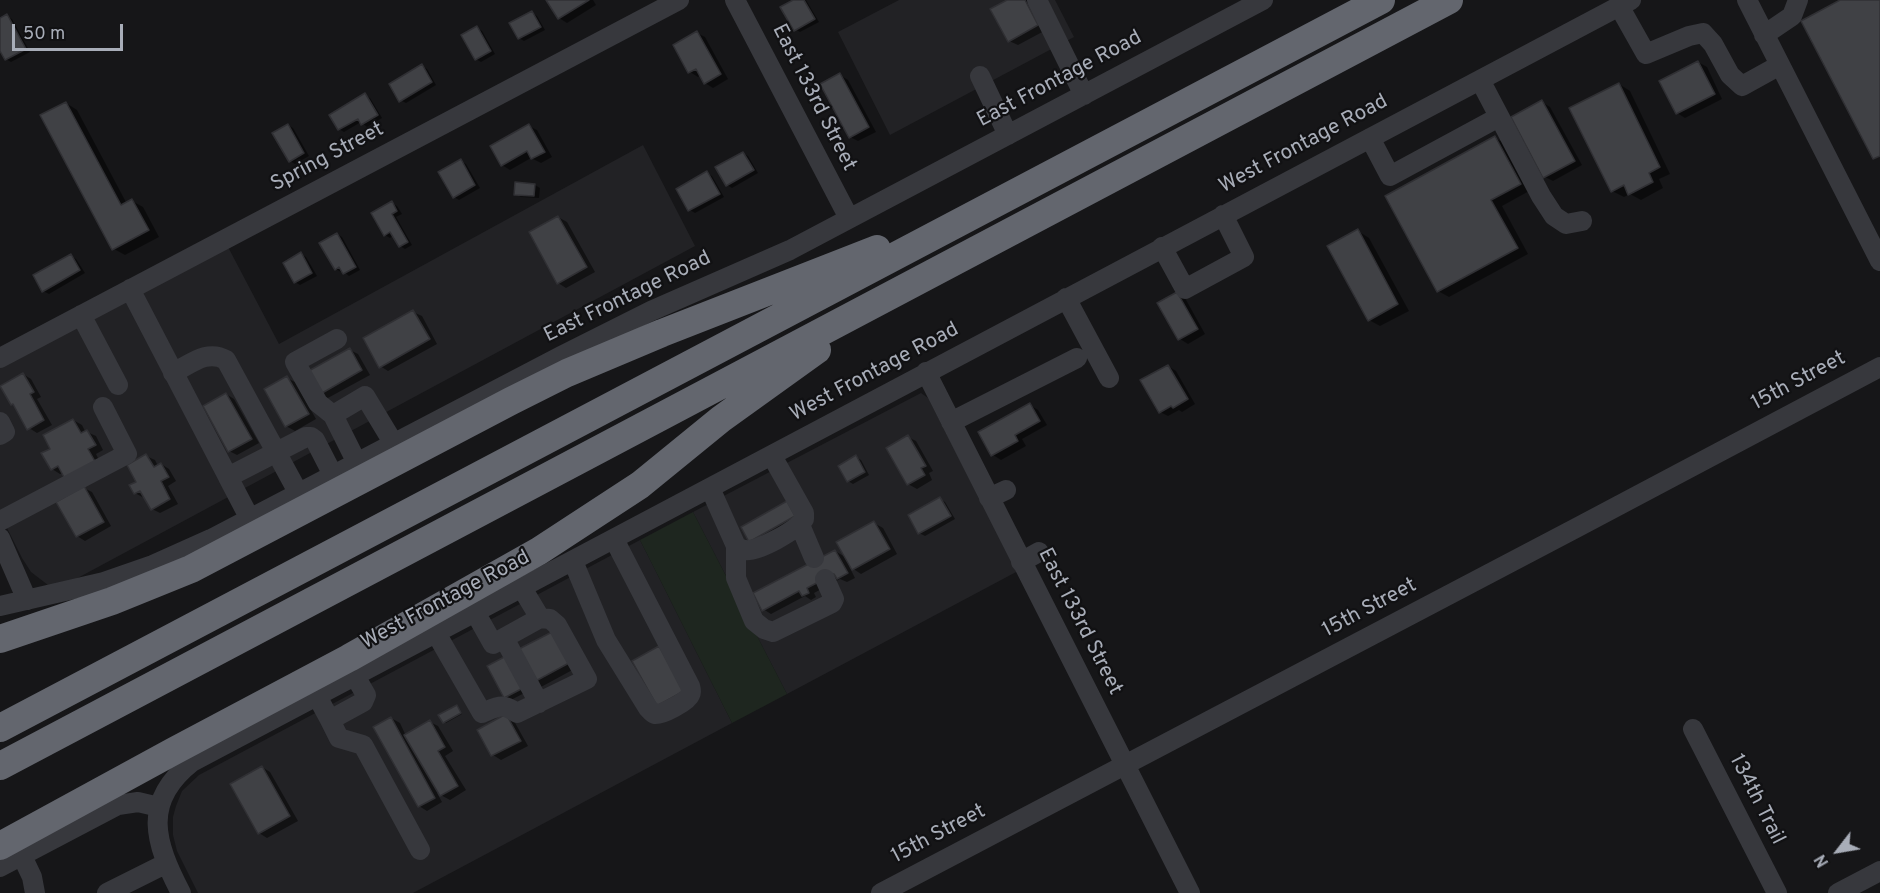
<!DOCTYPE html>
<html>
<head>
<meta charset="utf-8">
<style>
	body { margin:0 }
	#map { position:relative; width:1880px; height:893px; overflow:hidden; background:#161618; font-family:Overpass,sans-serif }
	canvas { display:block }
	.north { position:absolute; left:1808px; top:821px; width:60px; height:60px; -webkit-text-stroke:4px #111113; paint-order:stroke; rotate:239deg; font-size:16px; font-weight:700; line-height:24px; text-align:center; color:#a8adb8 }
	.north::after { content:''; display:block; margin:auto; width:21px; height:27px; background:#a8adb8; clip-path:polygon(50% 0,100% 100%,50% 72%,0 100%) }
	.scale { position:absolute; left:12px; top:24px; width:111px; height:27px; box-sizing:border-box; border:3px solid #a8adb8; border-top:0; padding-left:8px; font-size:18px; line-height:21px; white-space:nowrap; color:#a8adb8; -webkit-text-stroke:4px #111113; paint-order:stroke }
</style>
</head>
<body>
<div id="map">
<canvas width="1880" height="893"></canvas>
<div class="north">N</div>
<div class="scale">50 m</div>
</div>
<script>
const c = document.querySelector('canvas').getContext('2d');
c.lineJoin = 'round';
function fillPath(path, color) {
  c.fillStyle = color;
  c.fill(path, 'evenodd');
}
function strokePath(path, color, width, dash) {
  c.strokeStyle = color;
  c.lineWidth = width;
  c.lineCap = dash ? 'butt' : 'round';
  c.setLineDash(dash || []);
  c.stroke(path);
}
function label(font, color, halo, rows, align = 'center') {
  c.font = font + ' Overpass,sans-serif';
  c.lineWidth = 4.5;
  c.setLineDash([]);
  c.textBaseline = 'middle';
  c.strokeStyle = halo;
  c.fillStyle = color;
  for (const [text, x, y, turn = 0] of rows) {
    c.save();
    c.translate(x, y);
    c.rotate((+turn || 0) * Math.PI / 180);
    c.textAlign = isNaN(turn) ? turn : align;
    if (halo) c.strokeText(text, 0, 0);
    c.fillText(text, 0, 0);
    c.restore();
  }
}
const built = new Path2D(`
	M899 0H1055L1074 37 890 135 838 32Z
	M643 145 695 246 59 588 48 585 31 572 22 558 0 514V367L228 247 279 344Z
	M921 393 928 398 1018 571 787 694 693 512Z
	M640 540 732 723 413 893H198L177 851 173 835V817L176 806 182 791 199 775Z`);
const green = new Path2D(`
	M693 512 787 694 732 723 640 540Z`);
const shadow = new Path2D(`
	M548 0H593L596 5 567 23 559 18Z
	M796 0H806L819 22 800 32 795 29Z
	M1010 0H1029L1046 30 1018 45 1009 41Z
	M532 13 537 16 545 30 524 41 519 38Z
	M7 16 12 19 30 52 11 62 6 59 0 48V20Z
	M477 28 482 31 495 54 481 62 476 59Z
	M697 33 705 37 728 79 713 88 705 83 701 75 698 77 690 72 675 45Z
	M1698 62 1707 67 1722 99 1685 118 1677 113Z
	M422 66 427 69 436 85 406 103 400 100Z
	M840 75 848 80 876 132 858 141 850 137Z
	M1619 84 1630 91 1670 174 1659 179 1663 188 1641 200 1630 194 1624 197 1612 191Z
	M365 95 370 98 382 118 367 127 361 122 344 132 339 129Z
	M1542 102 1550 107 1582 165 1553 181 1545 177Z
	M66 103 77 110 127 204 132 201 143 207 159 237 125 255 114 249Z
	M288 125 293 128 309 156 295 164 290 161Z
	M529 126 537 130 552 157 541 163 531 158 510 170 502 165Z
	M1495 138 1506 144 1531 190 1502 206 1528 254 1449 297 1438 291Z
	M743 153 748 156 758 173 732 188 727 185Z
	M461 161 466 164 480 188 459 200 454 197Z
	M707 173 712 176 724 197 695 213 690 210Z
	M535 185 540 188 539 198 521 197 516 194Z
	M392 203 397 206 402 214 396 217 412 245 405 249 400 246 394 235 390 238 385 235Z
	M558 217 567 222 595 272 566 288 558 283Z
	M1358 231 1369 238 1409 311 1380 326 1369 320Z
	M337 234 342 237 360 270 349 276 343 271 341 272 336 269Z
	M301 254 306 257 317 276 300 285 295 282Z
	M71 256 76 259 85 273 49 294 43 291Z
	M1177 293 1185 298 1205 334 1188 344 1180 339 1159 304Z
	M413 312 422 316 437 344 388 371 380 366Z
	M350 350 358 354 370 375 326 399 318 394Z
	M1168 366 1176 371 1195 404 1182 412 1179 410 1168 416 1160 412Z
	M23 374 31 379 41 397 37 399 52 425 37 433 29 428 17 407 12 404Z
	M287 378 295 382 316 419 295 431 286 426Z
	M226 394 234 399 259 443 237 455 229 451Z
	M1030 405 1038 410 1047 425 1022 439 1026 446 1001 460 993 455 980 433Z
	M73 420 82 425 86 433 87 432 96 436 103 450 96 454 103 468 60 474 52 469V449Z
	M908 437 916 441 933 471 929 473 932 480 917 489 908 484Z
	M146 456 155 460 158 466 161 464 169 469 176 481 168 486 178 504 160 513 152 509 145 497 144 498 135 493Z
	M856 457 861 460 869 475 853 484 848 481Z
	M84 488 92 492 111 526 85 541 77 536Z
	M940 499 945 502 955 519 925 536 919 533Z
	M787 503 799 519 755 544 750 541Z
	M874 523 883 528 897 554 861 574 849 566 855 578 847 582 840 579 814 593 816 597 811 600 805 596 771 614 763 609 835 551 847 558Z
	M552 634 576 668 541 687 533 682Z
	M489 667 530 690 511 700 506 697Z
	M457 706 462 714 446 723 444 722Z
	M506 716 514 721 528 746 501 760 493 755 479 730Z
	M391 718 400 723 406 736 430 722 438 726 453 751 445 756 466 790 450 800 437 793 442 802 427 811 419 806Z
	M262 767 270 772 298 821 267 838 259 833Z`);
const building = new Path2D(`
	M546 0H589L558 19Z
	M793 0H804L815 19 794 31 780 7Z
	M1007 0H1025L1038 25 1008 42 990 9Z
	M1840 0H1880V156L1873 159 1801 21Z
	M532 11 541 27 518 39 509 23Z
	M7 14 26 49 5 60 0 51V18Z
	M477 26 491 51 475 60 461 35Z
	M697 31 721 74 704 84 696 69 688 73 673 45Z
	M1698 61 1715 94 1676 114 1659 81Z
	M422 64 432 82 399 102 389 84Z
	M840 73 869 127 849 138 820 84Z
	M1619 83 1660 167 1649 173 1653 182 1628 195 1624 185 1611 192 1569 108Z
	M365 93 378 115 361 125 358 119 338 130 329 115Z
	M1542 100 1575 161 1543 178 1511 117Z
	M66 102 121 205 132 199 149 230 112 250 40 115Z
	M288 124 304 153 289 162 272 133Z
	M529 124 545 152 531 159 527 151 501 166 490 146Z
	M1495 136 1521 184 1491 200 1518 248 1437 292 1385 196Z
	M743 152 754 170 726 186 715 167Z
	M461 159 475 185 453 198 438 172Z
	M707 171 720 194 688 211 676 189Z
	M515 182 535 184 534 196 514 195Z
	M392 201 397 211 392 214 408 242 399 247 390 232 384 236 371 213Z
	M558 216 587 267 557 284 529 232Z
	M1358 229 1398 304 1368 321 1327 246Z
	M337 233 356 267 343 274 339 267 335 270 319 243Z
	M301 252 312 273 294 283 283 263Z
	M71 254 80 270 42 292 33 275Z
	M1177 292 1198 329 1178 340 1157 303Z
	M413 310 430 339 379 368 363 338Z
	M350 348 362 370 317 396 305 373Z
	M1168 365 1188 399 1173 408 1171 406 1159 413 1140 380Z
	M23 373 34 392 30 394 44 420 27 430 13 404 11 405 0 386Z
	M287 376 309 414 285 427 264 389Z
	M226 393 252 439 228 452 203 406Z
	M1030 403 1040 421 1015 435 1018 441 991 456 978 432Z
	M73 419 81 433 87 430 96 445 88 449 96 463 65 479 58 466 51 470 41 453 50 449 43 435Z
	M908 435 926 466 921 468 925 475 907 485 886 448Z
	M146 454 154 467 161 463 169 477 161 481 170 499 151 510 140 491 134 494 129 485 136 482 127 465Z
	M856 455 865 472 847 482 838 466Z
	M84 486 104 522 76 537 56 502Z
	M940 497 951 516 918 534 908 515Z
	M787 501 795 516 749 542 741 527Z
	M874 521 890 549 852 570 836 542Z
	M835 550 848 573 837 579 834 574 807 588 809 593 802 596 799 591 762 611 753 593Z
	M552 632 569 663 532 683 515 651Z
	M659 646 684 691 657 706 632 661Z
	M508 655 525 687 504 698 487 666Z
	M457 705 461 713 443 723 438 715Z
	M506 714 521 741 491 756 477 730Z
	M391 717 435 798 418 807 373 727Z
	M430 720 445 747 438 751 458 786 440 796 404 735Z
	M262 766 290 816 258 834 230 784Z`);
const minor = new Path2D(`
	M735 0 849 218
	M1037 0 1084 95
	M1747 0 1880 261
	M1619 6 1646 54 1689 36 1703 33 1713 44 1730 75 1742 86 1780 65
	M1764 35 1792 16 1798 0
	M980 76 1008 135
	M1480 80 1541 196 1554 216 1566 224 1582 221
	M1370 138 1390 176 1499 117
	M1162 247 1185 289 1244 257 1223 215
	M130 289 228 477
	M1066 298 1109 378
	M81 315 118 385
	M0 358 679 0
	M926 372 1190 893
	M173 373C191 364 207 349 226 360L299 494
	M333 415 318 403 295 362 337 339
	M0 422 5 432 0 435
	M951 422 1077 358
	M357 463 333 415 365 396 394 444
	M710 488 736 546C739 548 742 550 745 550 758 552 797 530 804 519V513L772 456
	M989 498 1006 490
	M250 519 228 477 306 437H311L315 440 333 475
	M0 521 127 454 103 407
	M800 525 814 558
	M0 538 27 600
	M736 546V578L754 621 764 629 773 632 832 603 834 599 825 579
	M573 561 606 640 648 708C650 710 652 713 655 714 662 715 688 701 690 695 692 692 691 690 690 686L614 539
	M1021 562 1039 552
	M0 606 104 582 153 565 211 539 561 356 651 311 790 250 1263 0
	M475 612 493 644 540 618 522 588
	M436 633 482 713C499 706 502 703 517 713L587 679 557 625 550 619 540 618
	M504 638 539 703
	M317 696 330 720 363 702 366 695 355 676
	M330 720 339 738 363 745 420 850
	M1693 729 1777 893
	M22 856 32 877 35 893
	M0 867 118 805 138 802 159 807
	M107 893 165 864
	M181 893C155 843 141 802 192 762L1631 0
	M881 893 1578 527 1880 367
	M1838 893 1880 871`);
const highway = new Path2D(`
	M0 639 112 601 191 569 511 401 567 373 662 333 877 249
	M0 728 1381 0
	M0 766 1449 0
	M0 846 174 751 349 658 539 551 640 485 721 419 817 350`);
const streetNames = [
	["East Frontage Road",1060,80,-28],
	["East 133rd Street",813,98,63],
	["West Frontage Road",1304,145,-28],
	["Spring Street",328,158,-28],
	["East Frontage Road",628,298,-26],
	["West Frontage Road",875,373,-28],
	["15th Street",1799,382,-28],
	["West Frontage Road",446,601,-28],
	["15th Street",1370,609,-28],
	["East 133rd Street",1079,622,63],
	["134th Trail",1756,800,63],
	["15th Street",939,835,-28]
];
fillPath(built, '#222225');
fillPath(green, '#1e261f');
fillPath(shadow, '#0007');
fillPath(building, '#404145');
strokePath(building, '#303034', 1.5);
strokePath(minor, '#37383d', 20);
strokePath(highway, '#63666e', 28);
label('21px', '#a8adb8', '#111113', streetNames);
</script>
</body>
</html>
